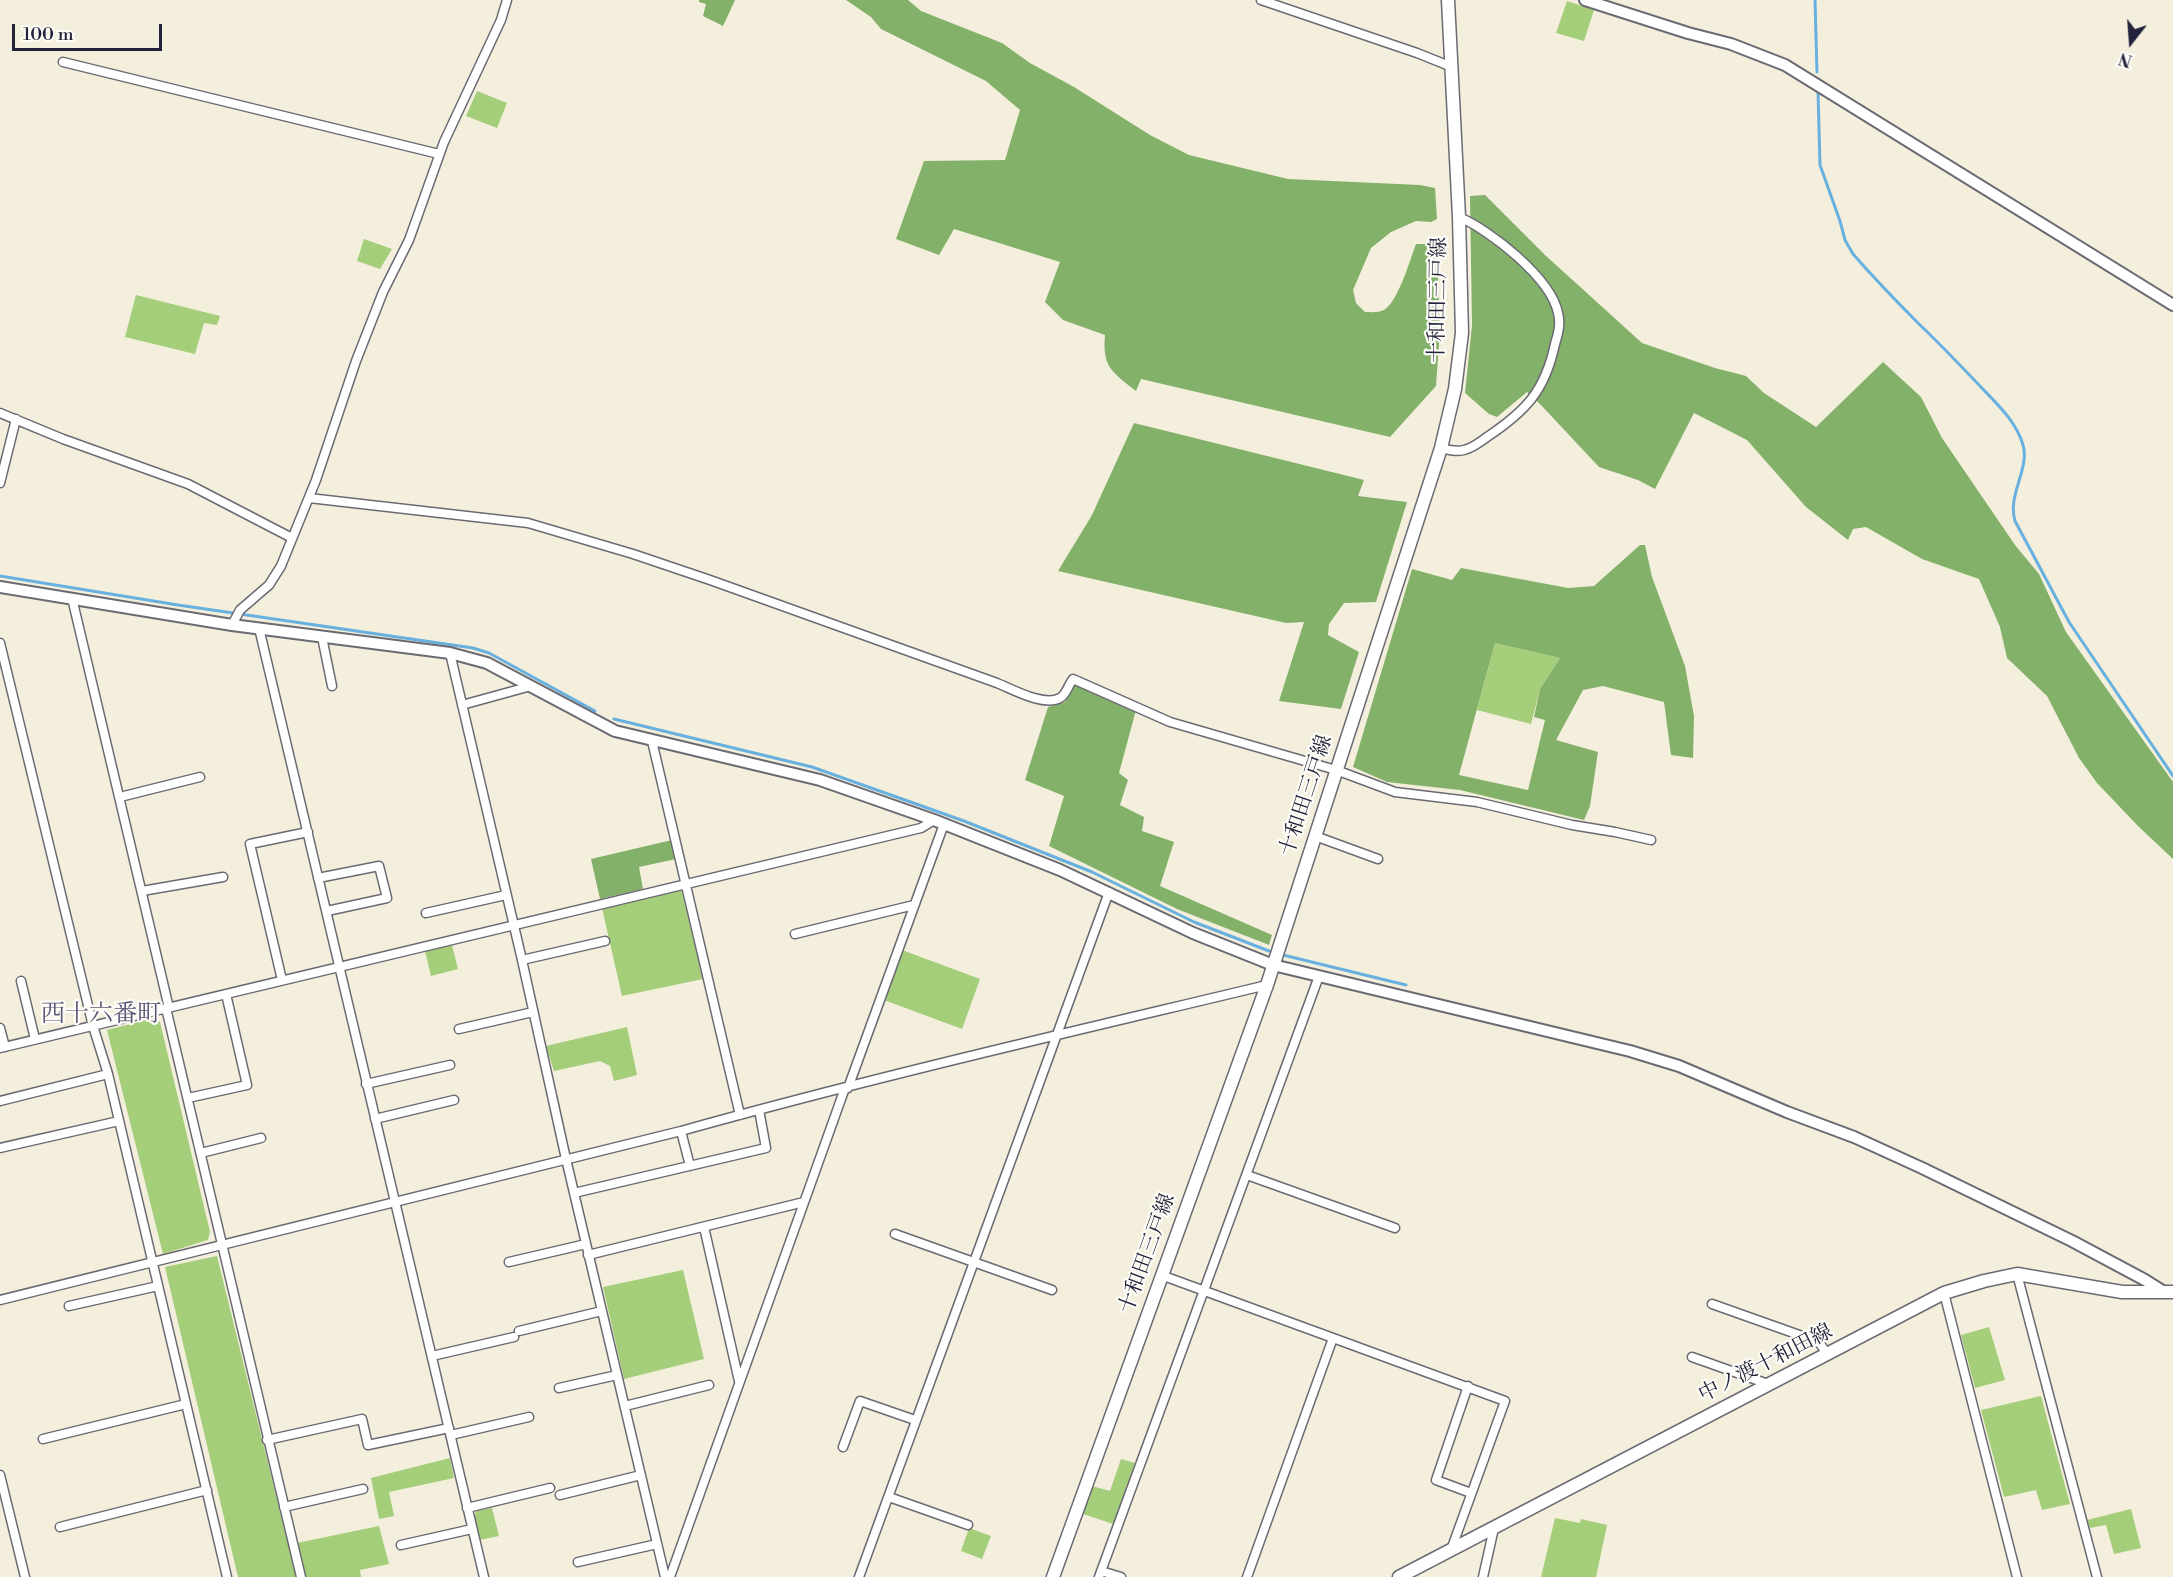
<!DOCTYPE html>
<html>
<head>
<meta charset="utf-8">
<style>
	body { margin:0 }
	#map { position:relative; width:2173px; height:1577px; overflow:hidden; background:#f3efdc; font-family:"Libre Bodoni",serif }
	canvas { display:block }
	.north { position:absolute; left:2101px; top:12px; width:60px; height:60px; -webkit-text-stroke:4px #fdfcf7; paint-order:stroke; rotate:197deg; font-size:16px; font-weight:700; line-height:24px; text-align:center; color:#22223b }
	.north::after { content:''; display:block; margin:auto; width:21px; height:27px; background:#22223b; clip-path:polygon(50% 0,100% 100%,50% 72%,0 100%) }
	.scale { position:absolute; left:12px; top:24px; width:150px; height:27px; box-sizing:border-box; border:3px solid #22223b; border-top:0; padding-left:8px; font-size:18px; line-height:21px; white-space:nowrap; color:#22223b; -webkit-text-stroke:4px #fdfcf7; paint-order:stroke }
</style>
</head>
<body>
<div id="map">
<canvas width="2173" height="1577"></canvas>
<div class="north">N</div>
<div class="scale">100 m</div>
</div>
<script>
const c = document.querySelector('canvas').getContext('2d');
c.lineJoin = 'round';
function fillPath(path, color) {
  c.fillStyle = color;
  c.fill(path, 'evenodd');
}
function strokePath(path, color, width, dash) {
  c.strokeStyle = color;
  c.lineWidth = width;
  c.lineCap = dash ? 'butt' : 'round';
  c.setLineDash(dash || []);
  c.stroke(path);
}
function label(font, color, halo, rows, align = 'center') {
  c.font = font + ' "Libre Bodoni","Noto Serif JP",serif';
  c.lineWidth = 4.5;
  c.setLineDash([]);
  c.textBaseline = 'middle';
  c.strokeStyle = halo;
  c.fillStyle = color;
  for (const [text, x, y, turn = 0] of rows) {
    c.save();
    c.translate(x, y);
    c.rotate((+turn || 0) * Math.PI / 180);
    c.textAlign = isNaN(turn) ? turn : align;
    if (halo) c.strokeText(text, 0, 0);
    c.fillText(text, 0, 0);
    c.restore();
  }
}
const green = new Path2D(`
	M1567 1 1594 10 1584 41 1556 33Z
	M477 91 507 103 497 128 466 116Z
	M364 239 392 249 380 269 357 261Z
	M136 295 220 316 217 325 204 323 195 354 125 337Z
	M1495 643 1560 658 1540 689 1531 724 1477 710Z
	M681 889 703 979 622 996 602 908Z
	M452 945 458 969 431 976 425 951Z
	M902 950 980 979 962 1029 884 1000Z
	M154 1018 160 1022 210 1232 208 1240 163 1254 107 1030Z
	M627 1027 637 1075 614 1081 610 1066 600 1061 554 1071 546 1046Z
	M217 1256 296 1577H238L165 1267Z
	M683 1270 704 1359 624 1379 603 1287Z
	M1989 1327 2005 1380 1975 1388 1961 1335Z
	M2041 1396 2070 1504 2042 1510 2036 1490 2004 1497 1981 1410Z
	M450 1458 454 1478 389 1492 394 1516 379 1519 371 1478Z
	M1121 1459 1135 1463 1113 1524 1083 1514 1092 1486 1110 1491Z
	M492 1508 499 1536 480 1540 474 1515 477 1511Z
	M2131 1509 2141 1548 2114 1554 2106 1525 2090 1528 2087 1520Z
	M1555 1518 1580 1523 1581 1519 1607 1525 1596 1577H1541Z
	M379 1526 389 1564 360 1570 361 1577H304L297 1543Z
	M969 1528 991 1536 982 1559 961 1551Z`);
const forest = new Path2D(`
	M699 0H735L723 26 703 16 706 4 699 2Z
	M846 0H908L921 11 1002 43 1030 63 1074 87 1150 135 1189 155 1288 179 1420 185 1435 188 1437 219 1431 222 1416 221 1391 232 1371 248 1353 290 1356 303 1365 312C1372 312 1378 313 1384 310 1398 302 1410 260 1416 244H1429L1437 249 1440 330 1436 386 1390 437 1141 379 1136 391C1112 372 1102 367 1105 335L1063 320 1045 302 1060 262 954 229 939 255 896 239 924 161 1005 160 1020 110 986 81 881 29 871 17Z
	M1485 195 1545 255 1642 343 1715 368 1746 376 1764 393 1816 427 1883 362 1921 397 1942 438 2015 545 2039 574 2066 632 2173 782V859L2138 826 2097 783 2079 758 2047 696 2007 658 2000 627 1979 579 1922 559 1866 527 1853 529 1848 540 1806 507 1747 440 1694 413 1655 489 1638 480 1599 467 1540 404 1527 392 1497 417 1489 414 1465 393 1472 325 1470 196Z
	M1134 423 1364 480 1358 496 1407 502 1376 602 1344 603 1329 624 1328 635 1359 652 1341 709 1279 701 1304 622 1286 623 1058 571 1092 515Z
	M1640 545H1645L1652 577 1685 666 1694 716 1693 758 1671 755 1664 702 1603 686 1583 690 1556 740 1598 752 1590 806 1584 820 1460 790 1387 782 1353 767 1412 569 1452 580 1461 568 1568 588 1594 586ZM1495 643 1560 658 1540 689 1534 717 1545 720 1528 790 1459 775Z
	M1073 685H1079L1136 710 1119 773 1128 780 1120 805 1144 817 1142 831 1174 842 1160 886 1272 935 1269 945 1177 909 1049 846 1064 796 1025 780 1048 707 1065 702Z
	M672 840 676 859 639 867 643 889 600 899 591 859Z`);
const stream = new Path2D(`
	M1815 0 1817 72
	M1818 91 1820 165 1840 221 1845 240 1853 254C1874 278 1896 301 1919 324 1940 344 1960 365 1980 386 1997 404 2016 421 2023 445 2030 469 2007 495 2015 521L2069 622 2173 776
	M0 576 178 605 473 648 489 653 595 711
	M614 719 812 767 964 821 1092 872 1194 922 1269 951
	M1283 955 1406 985`);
const minor = new Path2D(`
	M1261 0 1417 53 1452 67
	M63 62 439 154
	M0 413 63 439 188 484 292 538
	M1441 448C1449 450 1456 452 1464 450 1473 448 1480 442 1487 437 1526 411 1545 391 1555 344 1558 334 1561 324 1558 313 1551 278 1490 230 1459 217
	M0 483 16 419
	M309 498 528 523 633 554 710 580 997 683C1012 689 1044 707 1060 698 1067 694 1068 685 1073 679L1170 722 1336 770 1395 792 1477 802 1572 825 1615 832 1651 840
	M72 598 169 1008
	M232 625 240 610 269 585 281 566 316 480 356 361 383 292 409 240 444 142 501 20 507 0
	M259 628 484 1577
	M322 637 332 686
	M0 643 93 1026 108 1074 227 1577
	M450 653 522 960 566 1159 665 1577
	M462 705 531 686
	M652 741 740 1115
	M120 797 200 777
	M1315 836 1378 859
	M318 878 379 866 387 898 327 911
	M142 891 223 877
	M426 913 506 895
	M795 934 914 905
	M522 960 605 941
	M282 980 250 844 308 832
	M21 981 35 1039
	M166 1008 301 1577
	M0 1028 5 1047
	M459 1029 533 1012
	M0 1048 921 828 934 820
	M366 1084 450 1065
	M848 1088 944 824
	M188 1098 247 1085 226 994
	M0 1101 108 1074
	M375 1119 454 1100
	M681 1131 690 1166
	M0 1148 119 1121
	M201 1153 261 1138
	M1247 1175 1395 1228
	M574 1193 766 1148 759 1110
	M704 1227 739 1381
	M895 1234 1052 1290
	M588 1255 804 1202
	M509 1262 586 1244
	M2017 1274 2097 1577
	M1161 1275 1505 1401 1451 1550
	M1944 1293 2017 1577
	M0 1300 681 1131C875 1077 1071 1032 1267 985
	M1712 1304 1819 1342 1827 1354
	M69 1306 158 1286
	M519 1331 602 1311
	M432 1356 514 1337
	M1692 1357 1768 1384
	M1468 1386 1436 1480 1471 1493
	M559 1388 617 1375
	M625 1406 709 1385
	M451 1435 529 1417
	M43 1439 186 1404
	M267 1440 362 1419 368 1445 449 1428
	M843 1447 860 1401 915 1420
	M0 1475 25 1577
	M560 1495 641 1475
	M889 1497 968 1525
	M284 1507 363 1489
	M467 1508 550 1488
	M60 1527 207 1490
	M401 1545 472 1529
	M578 1562 657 1544
	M1101 1571 1121 1577
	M670 1577 845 1088
	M859 1577 1109 892
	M1099 1577 1319 976
	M1247 1577 1333 1338
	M1483 1577 1494 1528`);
const tertiary = new Path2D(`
	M1585 0 1688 33 1731 44 1785 65 2173 305
	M0 587 232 625 450 653 487 663 615 731 820 780 934 820 1060 870 1193 933 1273 965 1630 1051 1679 1066 1787 1112 1854 1137 1922 1168 2072 1241 2145 1280 2164 1292`);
const secondary = new Path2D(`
	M1399 1577 1944 1293 1984 1281 2017 1274 2122 1292H2173`);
const primary = new Path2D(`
	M1053 1577 1267 985 1441 448 1455 389 1462 333 1459 217 1448 0`);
const streetNames = [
	["十和田三戸線",1439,300,-89],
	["十和田三戸線",1307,796,-72],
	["十和田三戸線",1148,1254,-70],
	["中ノ渡十和田線",1766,1364,-27]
];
const quarterNames = [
	["西十六番町",101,1015]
];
fillPath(green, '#a4ce7a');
fillPath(forest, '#83b16a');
strokePath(stream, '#68b0df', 3);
strokePath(minor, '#6b6a73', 11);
strokePath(tertiary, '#6b6a73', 14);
strokePath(secondary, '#6b6a73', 15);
strokePath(primary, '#6b6a73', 15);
strokePath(minor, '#fff', 8);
strokePath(tertiary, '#fff', 10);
strokePath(secondary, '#fff', 12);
strokePath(primary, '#fff', 12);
label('21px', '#22223b', '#fdfcf7', streetNames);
label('24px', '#5a5276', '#fdfcf7', quarterNames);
</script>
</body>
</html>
